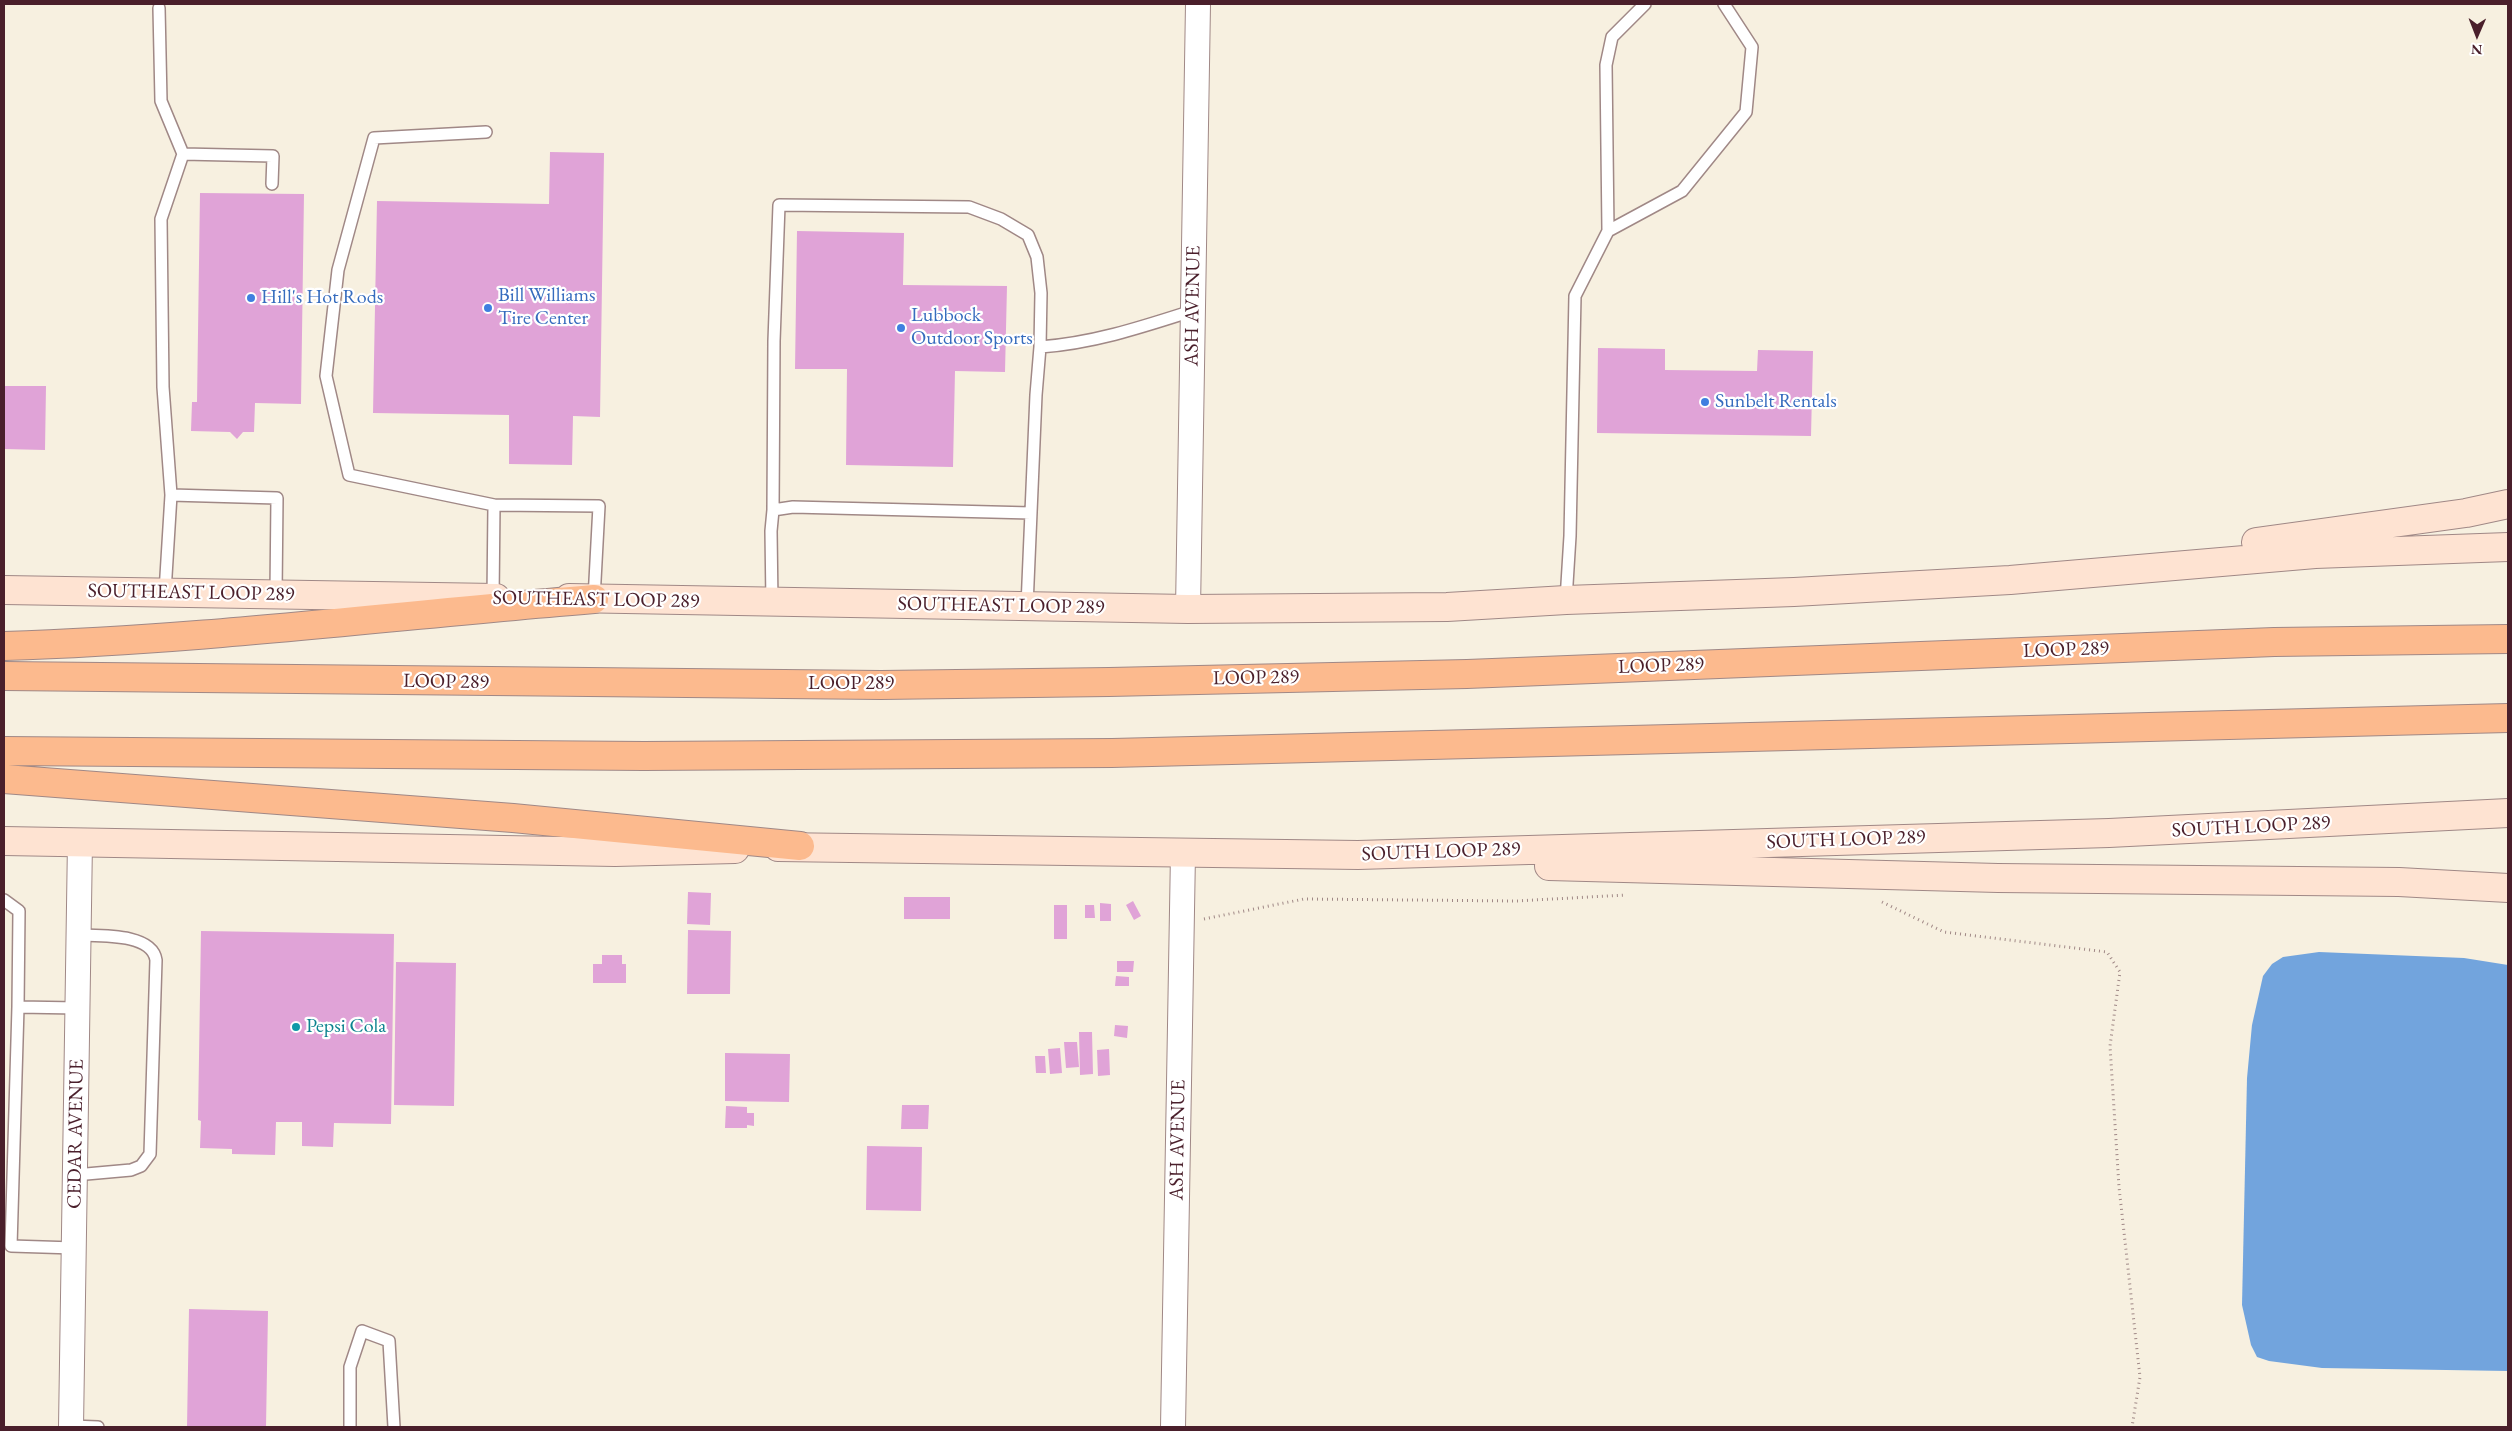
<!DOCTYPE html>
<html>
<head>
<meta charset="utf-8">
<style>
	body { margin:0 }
	#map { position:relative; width:2512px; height:1431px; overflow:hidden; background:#f7f0e0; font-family:"EB Garamond",serif }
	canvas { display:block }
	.frame { position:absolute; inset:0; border:5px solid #4a1f2b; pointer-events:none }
	.north { position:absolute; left:2452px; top:10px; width:50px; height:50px; -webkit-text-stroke:4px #fff; paint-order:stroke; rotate:181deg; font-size:14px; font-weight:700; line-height:20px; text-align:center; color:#4a1f2b }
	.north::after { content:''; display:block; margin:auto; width:18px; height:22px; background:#4a1f2b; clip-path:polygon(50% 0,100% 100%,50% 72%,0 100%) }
</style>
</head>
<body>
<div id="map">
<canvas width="2512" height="1431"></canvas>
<div class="frame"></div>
<div class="north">N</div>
</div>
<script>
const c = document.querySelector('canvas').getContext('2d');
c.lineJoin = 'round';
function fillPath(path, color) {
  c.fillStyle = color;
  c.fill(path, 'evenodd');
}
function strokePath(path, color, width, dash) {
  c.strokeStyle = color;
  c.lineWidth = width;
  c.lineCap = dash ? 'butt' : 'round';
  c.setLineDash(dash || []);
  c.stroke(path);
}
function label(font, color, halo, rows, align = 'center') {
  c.font = font + ' "EB Garamond",serif';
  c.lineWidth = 4.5;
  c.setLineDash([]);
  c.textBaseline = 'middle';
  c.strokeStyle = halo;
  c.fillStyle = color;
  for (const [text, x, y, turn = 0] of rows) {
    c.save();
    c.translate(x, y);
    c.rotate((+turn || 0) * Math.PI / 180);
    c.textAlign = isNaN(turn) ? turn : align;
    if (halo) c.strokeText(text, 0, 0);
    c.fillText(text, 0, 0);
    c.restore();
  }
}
const water = new Path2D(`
	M2319 952 2464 958 2508 965V1371L2322 1368 2269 1361 2257 1357 2251 1345 2242 1305 2247 1078 2252 1025 2263 976 2272 964 2283 957Z`);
const building = new Path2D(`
	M550 152 604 153 600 417 573 416 572 465 509 464V415L373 413 377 201 549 204Z
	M200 193 304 194 301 404 255 403 254 432H243L237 439 230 432 191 431 192 402H197Z
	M797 231 904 233 903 285 1007 286 1005 372 955 371 953 467 846 465 847 369H795Z
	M1598 348 1665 349V370L1757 371 1758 350 1813 351 1811 436 1597 433Z
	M4 386H46L45 450 4 449Z
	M688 892 711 893 710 925 687 924Z
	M904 897H950V919H904Z
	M1133 901 1141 916 1134 920 1126 905Z
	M1100 903 1111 904V921H1100Z
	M1054 905H1067V939H1054Z
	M1085 905H1094L1095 918H1085Z
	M688 930 731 931 730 994H687Z
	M201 931 394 934 391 1124 334 1123 333 1147 302 1146V1122H276L275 1155 232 1154V1149L200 1148 201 1121 198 1120Z
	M602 955H622V964H626V983H593V964H602Z
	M1117 961H1134L1133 972H1117Z
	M396 962 456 963 454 1106 394 1105Z
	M1116 976 1129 977V986H1115Z
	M1115 1025 1128 1026 1127 1038 1114 1036Z
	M1079 1032H1092L1093 1074 1080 1075Z
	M1064 1042H1077L1079 1067 1066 1068Z
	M1060 1048 1062 1073 1050 1074 1048 1049Z
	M1109 1049 1110 1075 1098 1076 1097 1050Z
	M725 1053 790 1054 789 1102 725 1101Z
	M1035 1056H1045L1046 1073H1036Z
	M902 1105H929L928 1129H901Z
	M726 1106 747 1107V1113H754V1126L747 1125V1128H725Z
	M867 1146 922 1147 921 1211 866 1210Z
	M189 1309 268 1311 266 1427H187Z`);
const path = new Path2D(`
	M1882 902 1944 932 2107 952 2120 972 2110 1046 2119 1187 2140 1377 2132 1427
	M1204 919 1304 899 1516 901 1626 895`);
const lane = new Path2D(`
	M159 8 161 101 183 154 161 219 163 387 171 495
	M486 132 374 138 338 270 326 376 349 475 494 505
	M183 154 273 156 272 184
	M1608 231 1682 191 1746 112 1752 47 1724 4
	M773 510 774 341 779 205 969 207 1001 219 1028 235 1037 257 1041 293 1040 347
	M165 592 171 495 277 498 276 593
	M493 598 494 505 599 506 594 599
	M1566 600 1570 536 1575 296 1608 231 1606 65 1612 37 1645 4
	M772 603 771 531 773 510 793 507 1031 513
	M1027 606 1036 395 1040 347C1094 343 1142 327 1192 311
	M4 900 19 911 18 1007
	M75 1175 131 1170 141 1166 150 1154 156 960C152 933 100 936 79 935
	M74 1248 11 1246 18 1007 78 1008
	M71 1426 98 1427
	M350 1427V1367L362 1331 389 1341 394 1427`);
const street = new Path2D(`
	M1188 609 1198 4
	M71 1427 80 841
	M1173 1427 1183 853`);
const secondary = new Path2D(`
	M2256 542 2466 513 2508 504
	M4 590 496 598
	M569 598 1188 609 1447 607 1566 600 1794 592 2010 580 2315 554 2508 547
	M4 841 615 852 735 849
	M778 847 1358 855 2109 833 2508 813
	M1549 866 1998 878 2399 882 2508 888`);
const highway = new Path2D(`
	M4 646C201 640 397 615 594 599
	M4 676 881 685 1109 682 1467 674 2274 642 2508 639
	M4 751 644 756 1112 753 2508 718
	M4 779 513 818 800 846`);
const markers = [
	[251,298,5,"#3f7fe0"],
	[488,308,5,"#3f7fe0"],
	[901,328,5,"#3f7fe0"],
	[1705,402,5,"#3f7fe0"],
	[296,1027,5,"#0f9aa8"]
];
const shopNames = [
	["Bill Williams",498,296],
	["Tire Center",498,319],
	["Hill's Hot Rods",261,298],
	["Lubbock",911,316],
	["Outdoor Sports",911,339],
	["Sunbelt Rentals",1715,402]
];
const streetNames = [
	["ASH AVENUE",1193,306,-89],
	["SOUTHEAST LOOP 289",191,593,1],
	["SOUTHEAST LOOP 289",596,600,1],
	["SOUTHEAST LOOP 289",1001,606,1],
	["LOOP 289",2066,650,-2],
	["LOOP 289",1661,666,-2],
	["LOOP 289",1256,678,-1],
	["LOOP 289",446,682,1],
	["LOOP 289",851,684],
	["SOUTH LOOP 289",2251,827,-3],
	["SOUTH LOOP 289",1846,840,-2],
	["SOUTH LOOP 289",1441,852,-2],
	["CEDAR AVENUE",76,1134,-89],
	["ASH AVENUE",1178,1140,-89]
];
const cultureNames = [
	["Pepsi Cola",306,1027]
];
fillPath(water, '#72a4dd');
fillPath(building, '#e0a3d7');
strokePath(lane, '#a08886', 14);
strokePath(street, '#a08886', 26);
strokePath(secondary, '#a08886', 30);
strokePath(highway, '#a08886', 30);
strokePath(path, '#a08886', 3, [1, 4]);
strokePath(lane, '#fff', 11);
strokePath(street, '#fff', 24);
strokePath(secondary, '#fee3d2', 28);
strokePath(highway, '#fcba8e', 28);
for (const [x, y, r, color] of markers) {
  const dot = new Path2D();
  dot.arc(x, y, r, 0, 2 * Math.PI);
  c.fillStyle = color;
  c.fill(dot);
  strokePath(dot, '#fff', 2);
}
label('20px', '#366cbe', '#fff', shopNames, 'left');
label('20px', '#4a1f2b', '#fff', streetNames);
label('20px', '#0d838f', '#fff', cultureNames, 'left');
</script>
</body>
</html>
